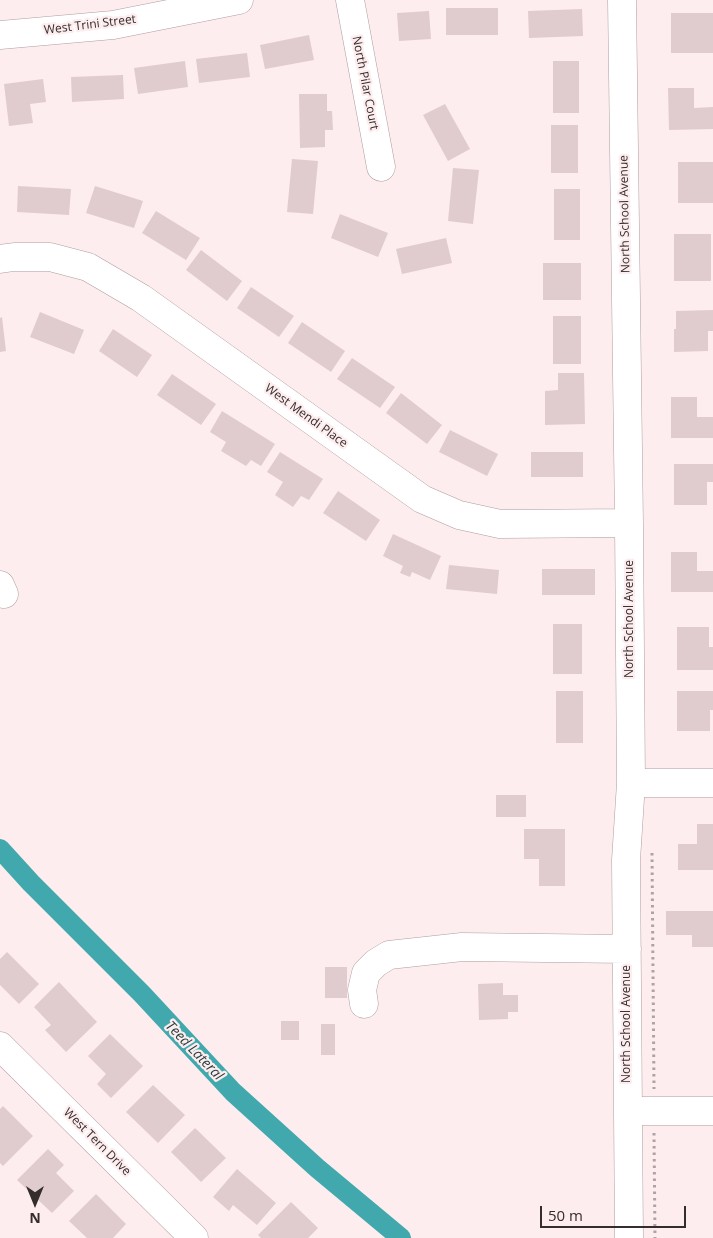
<!DOCTYPE html>
<html>
<head>
<meta charset="utf-8">
<style>
	body { margin:0 }
	#map { position:relative; width:713px; height:1238px; overflow:hidden; background:#fdedee; font-family:"Open Sans",sans-serif }
	canvas { display:block }
	.north { position:absolute; left:10px; top:1178px; width:50px; height:50px; -webkit-text-stroke:4px #fdedee; paint-order:stroke; rotate:180deg; font-size:14px; font-weight:700; line-height:20px; text-align:center; color:#342c2d }
	.north::after { content:''; display:block; margin:auto; width:18px; height:22px; background:#342c2d; clip-path:polygon(50% 0,100% 100%,50% 72%,0 100%) }
	.scale { position:absolute; left:540px; top:1206px; width:146px; height:22px; box-sizing:border-box; border:2px solid #342c2d; border-top:0; padding-left:6px; font-size:15px; line-height:18px; white-space:nowrap; color:#342c2d; -webkit-text-stroke:4px #fdedee; paint-order:stroke }
</style>
</head>
<body>
<div id="map">
<canvas width="713" height="1238"></canvas>
<div class="north">N</div>
<div class="scale">50 m</div>
</div>
<script>
const c = document.querySelector('canvas').getContext('2d');
c.lineJoin = 'round';
function strokePath(path, color, width, dash) {
  c.strokeStyle = color;
  c.lineWidth = width;
  c.lineCap = dash ? 'butt' : 'round';
  c.setLineDash(dash || []);
  c.stroke(path);
}
function fillPath(path, color) {
  c.fillStyle = color;
  c.fill(path, 'evenodd');
}
function label(font, color, halo, rows, align = 'center') {
  c.font = font + ' "Open Sans",sans-serif';
  c.lineWidth = 4.5;
  c.setLineDash([]);
  c.textBaseline = 'middle';
  c.strokeStyle = halo;
  c.fillStyle = color;
  for (const [text, x, y, turn = 0] of rows) {
    c.save();
    c.translate(x, y);
    c.rotate((+turn || 0) * Math.PI / 180);
    c.textAlign = isNaN(turn) ? turn : align;
    if (halo) c.strokeText(text, 0, 0);
    c.fillText(text, 0, 0);
    c.restore();
  }
}
const canal = new Path2D(`
	M0 849 31 883 142 994 233 1092 317 1168 401 1238`);
const building = new Path2D(`
	M446 8H498V35H446Z
	M582 9 583 36 529 38 528 11Z
	M429 11 431 39 399 41 397 13Z
	M671 13H713V53H671Z
	M309 35 314 60 265 69 260 45Z
	M247 53 250 77 199 83 196 59Z
	M185 61 188 87 138 94 134 68Z
	M553 61H579V113H553Z
	M123 75 124 99 72 102 71 77Z
	M43 79 46 102 30 104 33 123 9 126 4 84Z
	M668 88H694V108L713 107V129L669 130Z
	M299 94H327V111H332L333 130H325V147L300 148Z
	M445 104 470 149 448 161 423 115Z
	M551 125H578V173H551Z
	M292 159 318 161 313 214 287 212Z
	M678 162H713V203H678Z
	M453 168 479 170 473 224 448 221Z
	M18 186 71 189 69 215 17 212Z
	M95 186 143 201 134 228 86 213Z
	M554 189H580V240H554Z
	M156 211 200 238 186 260 142 233Z
	M340 214 388 233 378 257 331 238Z
	M674 234H711V281H674Z
	M446 238 452 263 402 274 396 249Z
	M201 250 242 281 227 301 186 270Z
	M543 263H581V300H543Z
	M251 287 294 316 279 337 237 308Z
	M713 310V331H708V351L674 352V329H676V311Z
	M40 312 84 330 74 354 30 337Z
	M553 316H581V364H553Z
	M2 317 6 351 0 352V318Z
	M302 322 345 351 331 372 288 343Z
	M113 329 152 355 137 377 99 351Z
	M352 358 395 387 380 408 337 379Z
	M558 373H584L585 424 545 425V391L558 390Z
	M172 374 216 404 201 425 157 395Z
	M401 393 442 425 427 444 386 413Z
	M671 397H697V417H713V438H671Z
	M222 411 275 444 261 466 251 460 246 466 221 451 226 442 210 432Z
	M450 430 498 454 487 476 439 452Z
	M280 452 323 479 309 500 301 496 293 507 275 495 283 482 267 472Z
	M531 452H583V477H531Z
	M674 464H713V482H707V505H674Z
	M338 491 380 520 366 541 323 513Z
	M393 534 441 556 430 580 412 572 410 577 400 573 403 566 383 556Z
	M671 552H697V571H713V592H671Z
	M449 565 499 570 497 594 446 589Z
	M542 569H595V595H542Z
	M553 624H582V674H553Z
	M677 627H709V647H713V670H677Z
	M556 691H583V743H556Z
	M677 691H713V710H710V731H677Z
	M496 795H526V817H496Z
	M697 824H713V870H678V844H697Z
	M524 829H565V886H539V859H524Z
	M666 911H713V947H692V935H666Z
	M7 952 39 984 19 1004 0 985V959Z
	M325 967H347V998H325Z
	M59 982 97 1022 66 1052 45 1030 51 1025 34 1007Z
	M503 983V995H518V1012H508V1019L479 1020 478 984Z
	M281 1021H299V1040H281Z
	M321 1024H335V1055H321Z
	M110 1034 143 1066 111 1098 97 1084 106 1074 88 1056Z
	M153 1085 185 1115 158 1143 126 1112Z
	M3 1106 33 1136 3 1166 0 1163V1109Z
	M195 1128 226 1158 201 1182 171 1152Z
	M48 1149 64 1165 56 1173 74 1191 52 1213 17 1180Z
	M237 1169 276 1203 257 1225 233 1205 229 1211 213 1197Z
	M96 1194 126 1224 113 1238H87L69 1221Z
	M291 1202 318 1228 308 1238H261L258 1235Z`);
const path = new Path2D(`
	M652 853 654 1089
	M654 1133 655 1238`);
const minor = new Path2D(`
	M350 0 381 167
	M622 0 629 523 631 783 626 860 629 1238
	M0 35 113 25 239 0
	M0 259 14 257H50L88 267 141 298 422 499 459 515 500 524 629 523
	M0 585 4 594
	M631 783H713
	M364 1004 362 990 366 973 376 963 389 955 462 947 627 949
	M0 1046 194 1238
	M628 1111H713`);
const streetNames = [
	["West Trini Street",90,25,-7],
	["North Pilar Court",365,83,79],
	["North School Avenue",625,214,-91],
	["West Mendi Place",306,416,36],
	["North School Avenue",630,619,-90],
	["North School Avenue",627,1024,-90],
	["West Tern Drive",97,1142,45]
];
const waterNames = [
	["Teed Lateral",194,1051,46]
];
strokePath(canal, '#41a9ad', 20);
fillPath(building, '#e0ccce');
strokePath(minor, '#b09d9f', 29);
strokePath(path, '#afa2a3', 3, [2.5, 4]);
strokePath(minor, '#fff', 28);
label('12px', '#342c2d', '#fdedee', streetNames);
label('italic 14px', '#243c3c', '#fdedee', waterNames);
</script>
</body>
</html>
